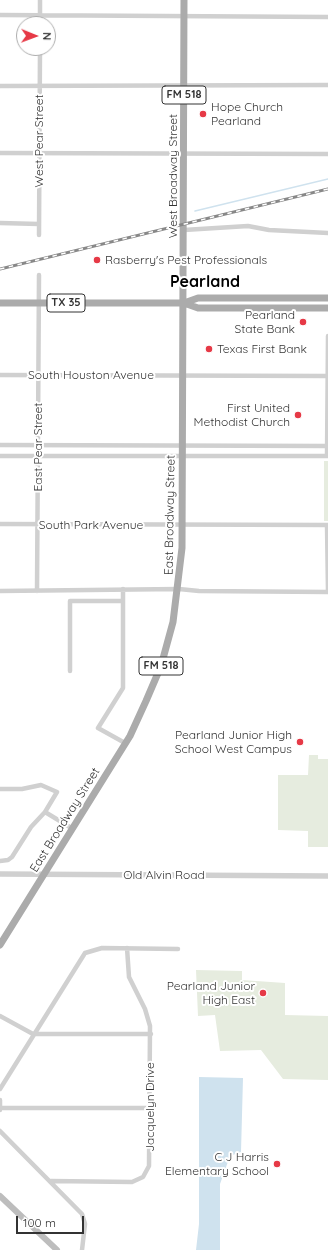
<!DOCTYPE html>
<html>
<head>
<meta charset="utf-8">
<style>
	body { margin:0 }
	#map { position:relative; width:328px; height:1250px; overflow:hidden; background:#fff; font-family:Quicksand,sans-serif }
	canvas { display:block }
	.north { position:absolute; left:16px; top:16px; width:40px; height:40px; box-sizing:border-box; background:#fff; border:1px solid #adadad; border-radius:50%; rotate:91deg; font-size:11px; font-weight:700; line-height:16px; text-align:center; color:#333 }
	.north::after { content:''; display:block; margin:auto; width:14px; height:18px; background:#e63946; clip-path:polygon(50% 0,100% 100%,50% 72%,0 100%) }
	.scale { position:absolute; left:16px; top:1216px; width:68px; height:18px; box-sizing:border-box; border:2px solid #333; border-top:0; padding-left:5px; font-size:12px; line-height:14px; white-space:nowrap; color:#333; -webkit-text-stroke:3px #fff; paint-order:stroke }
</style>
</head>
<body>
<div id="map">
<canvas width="328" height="1250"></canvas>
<div class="north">N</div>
<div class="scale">100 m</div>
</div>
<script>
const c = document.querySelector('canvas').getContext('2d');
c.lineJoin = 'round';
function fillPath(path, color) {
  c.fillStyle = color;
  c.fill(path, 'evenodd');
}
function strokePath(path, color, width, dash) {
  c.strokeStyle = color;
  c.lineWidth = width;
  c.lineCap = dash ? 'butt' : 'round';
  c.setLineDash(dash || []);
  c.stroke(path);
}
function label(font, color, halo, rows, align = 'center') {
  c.font = font + ' Quicksand,sans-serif';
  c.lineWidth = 4;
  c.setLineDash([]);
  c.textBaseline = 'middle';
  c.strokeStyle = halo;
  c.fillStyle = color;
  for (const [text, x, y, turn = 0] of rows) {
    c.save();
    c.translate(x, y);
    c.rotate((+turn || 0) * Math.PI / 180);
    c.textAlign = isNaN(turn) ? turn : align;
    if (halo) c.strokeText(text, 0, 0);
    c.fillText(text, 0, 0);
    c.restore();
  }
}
const green = new Path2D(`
	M324 461H328V521H324Z
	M309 755H318V759H328V847H308V831L278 830V775H308Z
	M196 970 242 971V980L285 983V1015L328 1016V1080L283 1079 261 1050 220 1051 215 1015 198 1016Z`);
const water = new Path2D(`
	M199 1077 243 1078 241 1152 230 1156 220 1184V1250H196L199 1224Z`);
const stream = new Path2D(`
	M195 211 328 179`);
const minor = new Path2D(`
	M0 15 328 17
	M40 24V0
	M0 86 328 85
	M0 153 328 154
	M0 223 39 224
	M184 230 248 226 269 230 328 233
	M39 235 40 48
	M0 375 328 376
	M0 445 328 446
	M0 456H328
	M327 456 328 336
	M0 524 328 525
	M327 525 328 592
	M123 589V688L98 728 125 743
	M0 591 179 589 199 591 328 592
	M37 591 39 275
	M70 671V601H123
	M0 789H22L41 785 57 792 45 812 73 829
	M0 861 8 860 12 857 31 827 45 812
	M0 1016 33 1034H151
	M0 1089 85 953 102 948 178 949
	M0 1100V1110
	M1 1108H149
	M0 1131 82 1214 85 1224 82 1250
	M51 1181 132 1182 143 1177 149 1166 150 1026 145 1009 129 977 127 948`);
const tertiary = new Path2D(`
	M0 874 328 876`);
const secondary = new Path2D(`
	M0 1196 57 1250`);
const primary = new Path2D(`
	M0 303H184L198 308H328
	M184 303 198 298H328
	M0 945 130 736 146 701 161 666 173 622 182 548 184 0`);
const rail = new Path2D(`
	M0 269 328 189`);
const markers = [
	[203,114,4,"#e63946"],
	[97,260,4,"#e63946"],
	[303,322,4,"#e63946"],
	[209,349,4,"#e63946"],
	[298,415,4,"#e63946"],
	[300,742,4,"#e63946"],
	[263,993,4,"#e63946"],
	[277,1164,4,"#e63946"]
];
const shields = [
	[184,95,44],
	[66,303,38],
	[161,666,44]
];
const shieldNames = [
	["FM 518",184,95],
	["TX 35",66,303],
	["FM 518",161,666]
];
const poiNames = [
	["Hope Church",211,107,"left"],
	["Pearland",211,121,"left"],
	["Rasberry's Pest Professionals",105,260,"left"],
	["Pearland",295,315],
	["State Bank",295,329],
	["Texas First Bank",217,349,"left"],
	["First United",290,408],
	["Methodist Church",290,422],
	["Pearland Junior High",292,735],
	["School West Campus",292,749],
	["Pearland Junior",255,986],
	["High East",255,1000],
	["C J Harris",269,1157],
	["Elementary School",269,1171]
];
const streetNames = [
	["West Pear Street",39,141,-90],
	["West Broadway Street",173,176,-90],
	["South Houston Avenue",91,375],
	["East Pear Street",38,447,-90],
	["East Broadway Street",170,515,-89],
	["South Park Avenue",91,525],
	["East Broadway Street",65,820,-58],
	["Old Alvin Road",164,875],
	["Jacquelyn Drive",150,1107,-90]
];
const districtNames = [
	["Pearland",205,282]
];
fillPath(green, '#e6ecdf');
fillPath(water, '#cfe2ee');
strokePath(stream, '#cfe2ee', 1.5);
strokePath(minor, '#d0d0d0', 4.5);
strokePath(tertiary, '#d0d0d0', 5.5);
strokePath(secondary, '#bdbdbd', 6);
strokePath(primary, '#ababab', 7);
strokePath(rail, '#888', 3);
strokePath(rail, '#fff', 1.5, [4.5]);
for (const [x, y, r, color] of markers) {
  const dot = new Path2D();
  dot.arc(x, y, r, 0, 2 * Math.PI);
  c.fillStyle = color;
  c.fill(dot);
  strokePath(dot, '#fff', 1.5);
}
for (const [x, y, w] of shields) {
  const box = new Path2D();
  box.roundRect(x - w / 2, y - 9, w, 18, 3);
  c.fillStyle = '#fff';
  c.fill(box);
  strokePath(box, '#333', 1);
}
label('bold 11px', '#333', null, shieldNames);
label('12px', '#333', '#fff', poiNames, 'right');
label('12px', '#333', '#fff', streetNames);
label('bold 16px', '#000', '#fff', districtNames);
</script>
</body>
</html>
